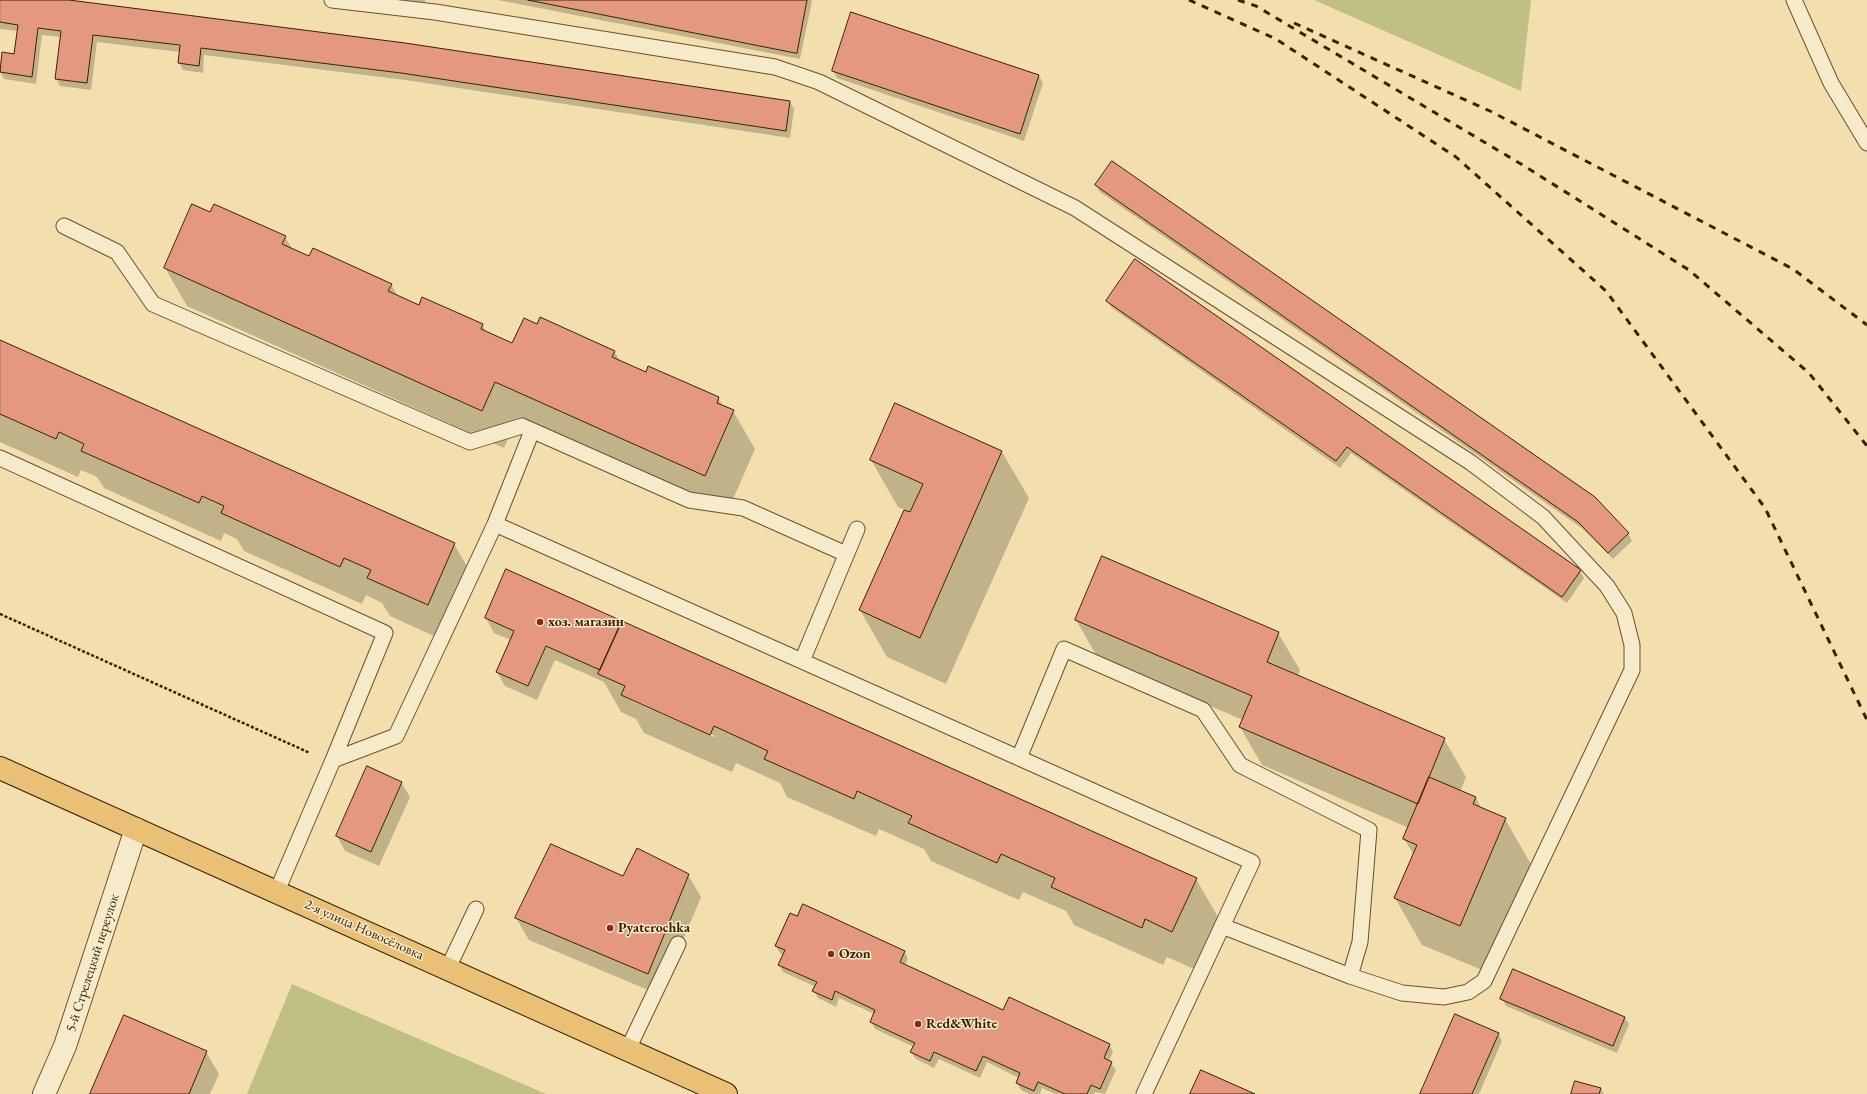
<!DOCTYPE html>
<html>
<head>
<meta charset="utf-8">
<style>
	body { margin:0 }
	canvas { display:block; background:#f3dead }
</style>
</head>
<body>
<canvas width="1867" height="1094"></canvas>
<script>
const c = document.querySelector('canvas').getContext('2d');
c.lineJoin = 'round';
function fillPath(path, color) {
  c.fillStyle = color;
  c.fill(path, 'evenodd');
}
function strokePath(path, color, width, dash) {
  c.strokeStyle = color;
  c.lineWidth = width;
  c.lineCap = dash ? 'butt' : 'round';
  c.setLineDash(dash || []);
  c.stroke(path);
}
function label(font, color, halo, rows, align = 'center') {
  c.font = font + ' "EB Garamond",serif';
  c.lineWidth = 3;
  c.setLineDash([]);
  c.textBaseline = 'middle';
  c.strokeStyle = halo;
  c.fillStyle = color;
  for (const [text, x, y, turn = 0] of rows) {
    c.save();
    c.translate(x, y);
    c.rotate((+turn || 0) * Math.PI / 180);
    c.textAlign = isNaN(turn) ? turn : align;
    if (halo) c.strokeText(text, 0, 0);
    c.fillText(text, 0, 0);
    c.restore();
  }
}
const green = new Path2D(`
	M1314 0H1531L1521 91Z
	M292 984 546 1094H247Z`);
const shadow = new Path2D(`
	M0 0H61L790 102 794 109 790 138 405 80 204 55 203 73 183 70 179 63 180 52 97 42 91 90 60 86 56 78 61 37 42 35 36 84 4 79 0 72 15 55 18 31 0 29Z
	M402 0H425V3Z
	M498 0H811L812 1 800 59Z
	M852 14 1039 76 1043 83 1024 141 837 78 833 71Z
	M1096 185 1628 533 1632 541 1613 559 1583 529 1100 192Z
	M211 214 285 237 293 250 309 258 391 284 398 297 419 306 482 325 487 333 513 345 537 325 614 351 620 361 646 373 718 398 724 407 733 411 755 449 727 513 517 419 504 448 187 306 165 268Z
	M1107 301 1580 571 1584 578 1567 603 1351 453 1340 468 1112 308Z
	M0 341 454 544 476 582 449 643 390 616 382 603 366 595 362 604 244 551 237 539 224 533 221 541 104 488 97 477 81 470 78 477 0 442Z
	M1002 452 1029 498 946 684 887 657 860 610 905 510 898 507 871 460Z
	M486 618 1196 879 1218 917 1194 969 1167 957 1163 965 1074 925 1066 911 1023 892 1019 900 931 861 924 849 879 829 876 836 787 797 780 783 736 763 732 772 644 733 636 719 621 712 604 682 555 660 537 700 505 686 497 672 511 640 494 633ZM629 697 715 736 714 737 632 701Z
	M1076 620 1278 633 1300 670 1298 676 1444 739 1466 777 1460 792 1476 798 1482 809 1505 819 1532 866 1487 972 1422 945 1395 898 1414 855 1404 839 1409 828 1262 765 1240 727 1243 720 1098 658Z
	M401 782 410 797 379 866 345 851 337 836Z
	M688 875 701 897 660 995 529 940 516 918 624 877Z
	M776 946 904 951 908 959 905 965 1004 1011 1109 1044 1113 1052 1109 1061 1116 1070 1105 1094 1095 1092 1094 1094H1055L1042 1088 1040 1094H1029L1021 1090 1017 1083 1019 1078 987 1062 980 1078 939 1059 934 1068 916 1059 911 1052 914 1047 875 1029 871 1022 875 1014 839 998 836 1007 818 998 814 991 816 987 783 972 779 965 784 955 780 953Z
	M1502 999 1624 1017 1629 1024 1617 1053 1506 1006Z
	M1498 1033 1502 1041 1479 1094H1421Z
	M206 1052 219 1074 210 1094H91Z
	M1601 1089 1604 1094H1572Z`);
const building = new Path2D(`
	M0 0H69L405 43 790 101 786 131 401 73 201 48 199 66 178 63 180 45 93 35 87 83 55 79 61 31 38 28 32 77 0 72 2 52 14 54 18 25 0 22Z
	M528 0H807L797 53Z
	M851 12 1039 75 1020 134 832 71Z
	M1112 161 1595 497 1629 533 1608 553 1578 522 1095 185Z
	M192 204 210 212 214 204 286 236 282 244 309 256 313 248 392 284 388 291 419 305 422 297 483 324 481 329 512 343 524 318 537 324 540 317 615 351 612 357 646 372 648 366 719 397 717 403 734 410 705 476 495 382 482 411 164 268Z
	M1135 259 1581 570 1562 597 1347 447 1336 461 1106 301Z
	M0 340 455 543 428 605 367 578 371 570 344 558 340 567 221 513 224 506 202 496 199 503 81 451 84 444 59 432 56 439 0 414Z
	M895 403 1002 451 920 638 859 610 904 510 910 512 923 484 870 460Z
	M1102 556 1279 632 1267 662 1445 738 1418 804 1239 727 1252 696 1075 620Z
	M506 569 622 621 600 670 546 646 528 686 496 672 514 631 485 618Z
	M622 621 1197 878 1172 932 1145 919 1142 928 1051 887 1055 878 1001 854 997 863 908 823 912 816 857 791 854 799 764 759 768 751 714 726 710 735 621 695 625 686 598 674Z
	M367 766 402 782 371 852 336 836Z
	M1429 777 1476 797 1473 804 1506 818 1460 926 1394 898 1417 845 1403 839Z
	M551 844 623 876 637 848 689 874 648 974 515 918Z
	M803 904 905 951 900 962 1003 1010 1009 997 1110 1044 1104 1058 1112 1062 1100 1089 1091 1085 1087 1094H1065L1038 1082 1034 1091 1016 1083 1020 1073 983 1056 976 1071 934 1052 930 1061 910 1052 915 1043 870 1022 875 1010 835 991 832 1000 812 991 817 982 778 965 785 950 775 946 790 913 797 916Z
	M1513 969 1625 1017 1613 1046 1500 999Z
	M1455 1014 1499 1033 1472 1094H1420Z
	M124 1015 207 1051 189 1094H90Z
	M1201 1070 1255 1094H1190Z
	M1575 1081 1601 1088 1599 1094H1571Z`);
const path = new Path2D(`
	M0 614 310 753`);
const service = new Path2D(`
	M332 0 435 12 775 67 819 82 1075 208 1470 462 1543 517 1607 586 1624 613 1632 645V670L1484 981 1468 992 1444 997 1402 993 1350 976 1222 926
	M1794 0 1831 83 1867 143
	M64 226 117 252 153 304 470 442 522 426 689 500 743 508 846 554
	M0 458 385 633 333 760
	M495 524 532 431
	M802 661 857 529
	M1019 758 1064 649 1203 710 1240 765 1369 830 1360 942 1350 976
	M277 891 333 760 396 736 495 524 1252 862 1144 1094
	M448 968 476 909
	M628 1049 678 944`);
const minor = new Path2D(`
	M44 1094 65 1046 136 829`);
const primary = new Path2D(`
	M0 768 726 1094`);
const rail = new Path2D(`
	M1189 0 1276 39 1456 157 1606 291 1765 508 1867 720
	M1238 0 1256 6 1526 167 1689 270 1809 373 1867 446
	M1294 23 1490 111 1793 269 1867 325`);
const markers = [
	[540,622,4,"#8f2418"],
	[610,928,4,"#8f2418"],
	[831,954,4,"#8f2418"],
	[918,1024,4,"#8f2418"]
];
const poiNames = [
	["хоз. магазин",548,622],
	["Pyaterochka",618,928],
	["Ozon",839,954],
	["Red&White",926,1024]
];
const streetNames = [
	["2-я улица Новосёловка",364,930,24],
	["5-й Стрелецкий переулок",93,963,-72]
];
fillPath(green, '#c0c086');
fillPath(shadow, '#0003');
fillPath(building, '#e59880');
strokePath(building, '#382303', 1);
strokePath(service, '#67522e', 17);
strokePath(minor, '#67522e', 24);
strokePath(primary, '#382303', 24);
strokePath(path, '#382303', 2.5, [3, 2]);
strokePath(service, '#f7eaca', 15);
strokePath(minor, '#f7eaca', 22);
strokePath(primary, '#eabf76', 22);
strokePath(rail, '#382303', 3, [7, 7]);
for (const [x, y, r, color] of markers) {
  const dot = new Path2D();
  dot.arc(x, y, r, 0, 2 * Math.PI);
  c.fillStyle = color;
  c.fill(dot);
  strokePath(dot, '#f7eaca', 1.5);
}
label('bold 14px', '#382303', '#f7eaca', poiNames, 'left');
label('14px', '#382303', '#f7eaca', streetNames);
</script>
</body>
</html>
